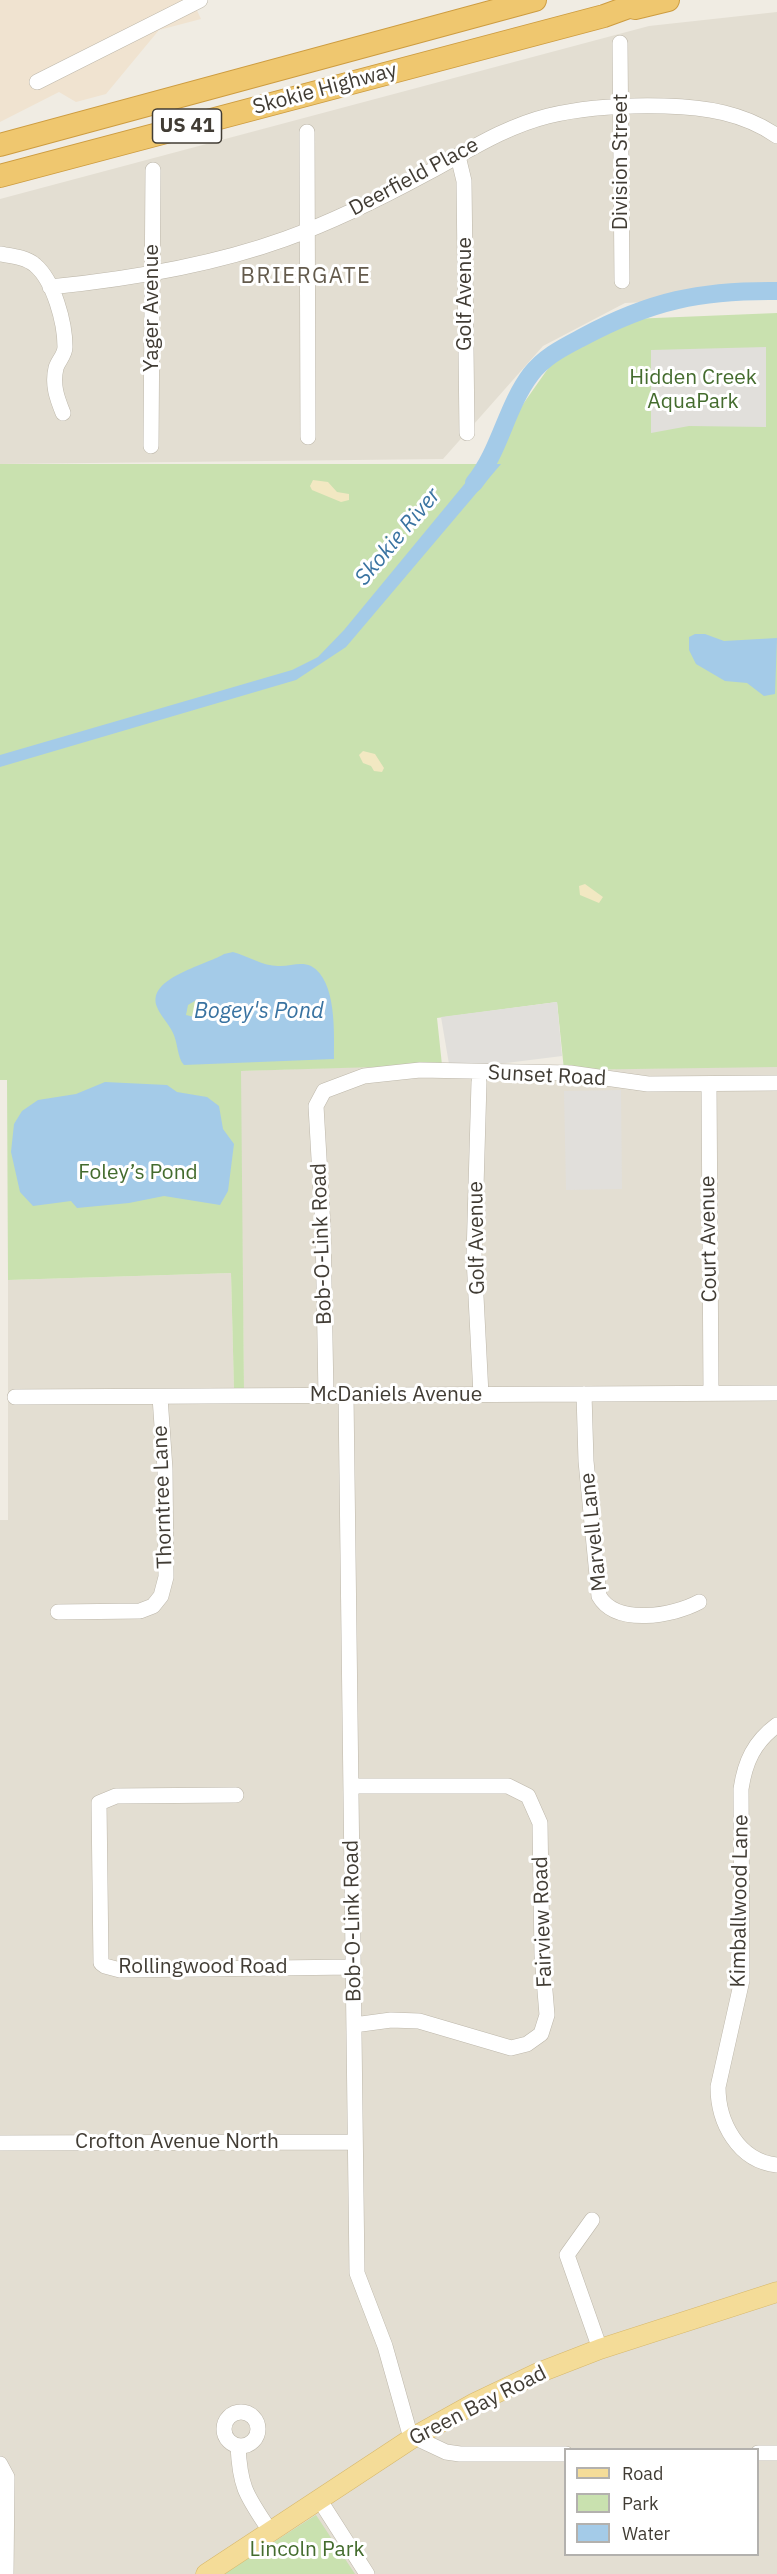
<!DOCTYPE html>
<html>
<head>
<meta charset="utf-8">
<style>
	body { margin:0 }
	#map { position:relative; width:777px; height:2574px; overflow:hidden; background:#f0ece3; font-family:"IBM Plex Sans",sans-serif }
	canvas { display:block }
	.legend { position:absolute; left:564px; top:2448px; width:195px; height:108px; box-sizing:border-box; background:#fff; border:2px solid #b3b1ae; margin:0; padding:8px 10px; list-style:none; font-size:18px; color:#413c34 }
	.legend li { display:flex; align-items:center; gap:12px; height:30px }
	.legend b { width:30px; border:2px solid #b3b1ae }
</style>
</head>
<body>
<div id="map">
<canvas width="777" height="2574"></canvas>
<ul class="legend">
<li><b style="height:8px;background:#f4dc98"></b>Road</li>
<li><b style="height:16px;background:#c9e1af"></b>Park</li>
<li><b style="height:16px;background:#a4cbe8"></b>Water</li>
</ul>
</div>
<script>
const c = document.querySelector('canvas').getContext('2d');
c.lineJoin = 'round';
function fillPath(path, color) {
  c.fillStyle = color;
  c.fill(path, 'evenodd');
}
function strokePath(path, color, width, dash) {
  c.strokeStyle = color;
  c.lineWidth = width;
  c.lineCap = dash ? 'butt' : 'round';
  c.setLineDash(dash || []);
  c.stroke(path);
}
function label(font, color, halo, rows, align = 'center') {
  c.font = font + ' "IBM Plex Sans",sans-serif';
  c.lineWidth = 6;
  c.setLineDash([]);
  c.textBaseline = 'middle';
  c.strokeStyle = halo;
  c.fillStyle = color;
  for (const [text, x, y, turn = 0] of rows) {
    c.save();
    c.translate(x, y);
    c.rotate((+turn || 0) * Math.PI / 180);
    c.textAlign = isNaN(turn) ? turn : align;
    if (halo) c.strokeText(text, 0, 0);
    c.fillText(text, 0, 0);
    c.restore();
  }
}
const residential = new Path2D(`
	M777 12V296L625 303 543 346 443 459 0 464V199L649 26Z
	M438 1064 564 1070 777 1066V2574H0V1520H8V1280L231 1273 234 1389H244L240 1071ZM566 2450H758V2554H566Z`);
const commercial = new Path2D(`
	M0 0H192L201 19 159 30 106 94 76 102 59 92 0 122Z`);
const green = new Path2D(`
	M777 313V1067L564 1070 557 1002 437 1018 442 1065 241 1071 244 1390H234L231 1273 8 1280 7 1080H0V464H481L554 360 631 319Z
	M316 2515 355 2574H224Z`);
const sand = new Path2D(`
	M313 480 328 482 337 492 349 494V500L341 502 312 490 310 486Z
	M363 751 375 754 384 768 382 772 374 771 371 766 363 763 359 755Z
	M585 884 603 897 599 903 580 895 579 886Z`);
const parking = new Path2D(`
	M766 347V427L689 426 651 433V350Z
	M557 1002 562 1056 450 1070 441 1017Z
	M621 1090 622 1189 566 1190 564 1091Z`);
const water = new Path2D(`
	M481 464H501L346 647 296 680 0 767V755L292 670 318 657 344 630Z
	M695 634H705L724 641 777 638 775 694 764 696 747 683 725 681 696 664 689 650V637Z
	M233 952C248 956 263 966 278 966 289 967 300 961 311 966 337 980 334 1034 334 1059L184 1065C177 1058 178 1041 172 1031 168 1023 160 1015 157 1007 146 978 204 966 224 954ZM198 999 207 1000 208 1007 194 1017 186 1015 188 1005Z
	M105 1082 167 1085 177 1092 207 1097 219 1106 223 1129 234 1144 228 1191 220 1205 164 1196 129 1203 77 1208 71 1201 33 1206 20 1192 11 1152 14 1124 22 1111 38 1100 76 1094Z`);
const river = new Path2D(`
	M474 483C500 451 506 407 531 374 545 356 564 347 583 337 650 301 701 290 777 291`);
const minor = new Path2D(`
	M620 43 622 281
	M37 82 200 0
	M307 132 308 437
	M458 156 464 181 467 433
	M0 254C12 256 26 257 35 265 54 281 65 323 65 347 65 355 58 361 56 368 52 385 57 398 63 413
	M50 287C130 279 210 266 285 239 335 221 383 197 429 172 468 151 504 127 548 116 585 107 626 105 665 106 705 107 744 113 777 136
	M151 446 153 170
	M479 1082 474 1257 481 1395
	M709 1084 711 1393
	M584 1394 586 1461 599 1596C616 1626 673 1616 699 1602
	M346 1395 357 2273 385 2346 409 2431 414 2437 446 2452 460 2454H566
	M326 1396 323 1228 316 1106 324 1091 364 1076 420 1070 570 1073 648 1084 777 1083
	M15 1397 777 1393
	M58 1612 140 1611 153 1606 161 1596 166 1577 165 1469 160 1397
	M777 1725C754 1742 745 1762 741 1789L742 1980 718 2087C718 2122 738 2161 777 2165
	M351 1786H508L528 1796 540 1823 542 1955 547 2015 541 2034 527 2044 511 2048 419 2021 391 2020 354 2025
	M236 1795 116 1796 99 1803 101 1963 105 1966 120 1970 353 1967
	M0 2143 354 2142
	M592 2220 567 2255 600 2349
	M224 2429a17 17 0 1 1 34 0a17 17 0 1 1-34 0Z
	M238 2446C240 2489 247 2496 270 2531
	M758 2453H777
	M0 2464 7 2477 6 2574
	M319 2499 367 2574`);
const major = new Path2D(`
	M206 2574 414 2437 475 2403 538 2373 600 2349 777 2292`);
const highway = new Path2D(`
	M635 8 668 0
	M0 145 535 0
	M0 176 604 16 648 0`);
const shields = [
	[187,126,69]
];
const shieldNames = [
	["US 41",187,126]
];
const streetNames = [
	["Skokie Highway",325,89,-15],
	["Division Street",621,162,-90],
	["Deerfield Place",414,177,-28],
	["Golf Avenue",465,294,-90],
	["Yager Avenue",152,308,-90],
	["Sunset Road",547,1076,3],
	["Golf Avenue",477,1238,-91],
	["Court Avenue",709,1239,-91],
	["Bob-O-Link Road",322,1244,-92],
	["McDaniels Avenue",396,1395],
	["Thorntree Lane",163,1497,-92],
	["Marvell Lane",594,1532,-96],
	["Kimballwood Lane",740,1901,-89],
	["Bob-O-Link Road",353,1921,-91],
	["Fairview Road",543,1922,-92],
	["Rollingwood Road",203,1967],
	["Crofton Avenue North",177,2142],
	["Green Bay Road",478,2406,-27]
];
const parkNames = [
	["Hidden Creek",693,378],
	["AquaPark",693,402],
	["Foley’s Pond",138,1173],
	["Lincoln Park",307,2550]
];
const neighbourhoodNames = [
	["BRIERGATE",306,277]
];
const waterNames = [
	["Skokie River",398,537,-50],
	["Bogey's Pond",259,1012]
];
fillPath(residential, '#e3ded2');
fillPath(commercial, '#f0e3d0');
fillPath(green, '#c9e1af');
fillPath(sand, '#f2e8c2');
fillPath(parking, '#e1dfdb');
fillPath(water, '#a4cbe8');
strokePath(river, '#a4cbe8', 18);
strokePath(minor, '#bdb7aa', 16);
strokePath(major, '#d7b86b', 21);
strokePath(highway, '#cd9c40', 24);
strokePath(minor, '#fff', 15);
strokePath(major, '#f4dc98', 20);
strokePath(highway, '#efc76f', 22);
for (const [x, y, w] of shields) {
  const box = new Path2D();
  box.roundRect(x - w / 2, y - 17, w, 34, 4.5);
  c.fillStyle = '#fff';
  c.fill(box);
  strokePath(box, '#413c34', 1.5);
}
label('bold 20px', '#413c34', null, shieldNames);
label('21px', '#413c34', '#fff', streetNames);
label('21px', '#446c2e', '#fff', parkNames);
c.letterSpacing = '1.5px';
label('22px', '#635a4c', '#fff', neighbourhoodNames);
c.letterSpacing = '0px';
label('italic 22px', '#3973a1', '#fff', waterNames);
</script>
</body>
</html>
